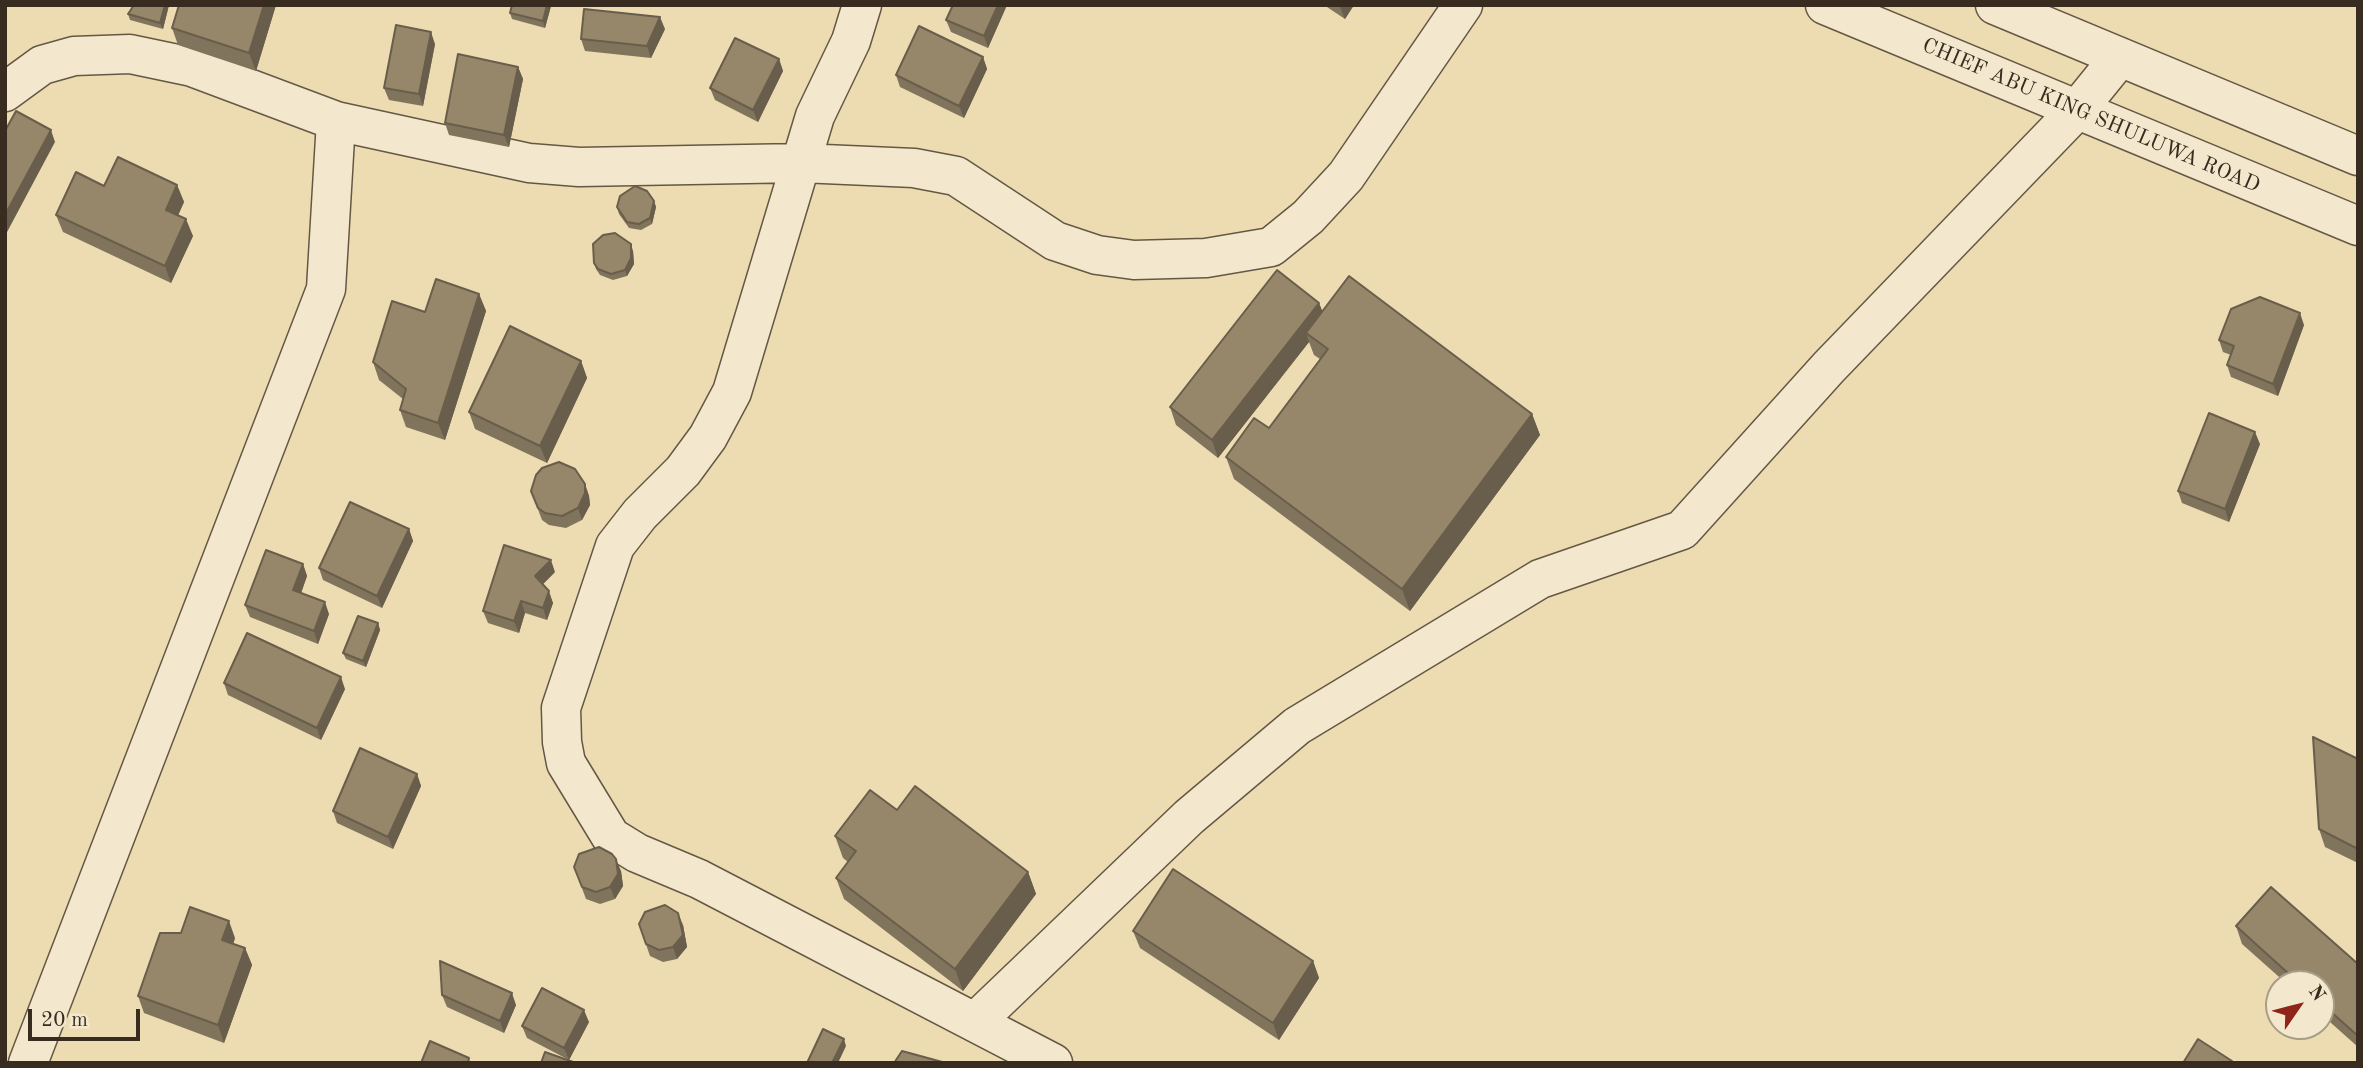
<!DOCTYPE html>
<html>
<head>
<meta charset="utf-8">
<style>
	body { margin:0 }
	#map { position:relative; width:2363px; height:1068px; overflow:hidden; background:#eddbb2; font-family:"Old Standard TT",serif }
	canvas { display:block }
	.frame { position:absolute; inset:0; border:7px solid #372c1f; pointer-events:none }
	.north { position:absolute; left:2265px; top:970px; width:70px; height:70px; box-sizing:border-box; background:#f3e8cd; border:2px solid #a89d87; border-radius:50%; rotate:55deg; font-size:19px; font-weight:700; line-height:28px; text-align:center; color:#372c1f }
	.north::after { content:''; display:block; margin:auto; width:24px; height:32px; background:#8f2418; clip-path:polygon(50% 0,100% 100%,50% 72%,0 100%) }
	.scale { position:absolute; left:28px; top:1009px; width:112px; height:32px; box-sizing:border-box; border:4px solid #372c1f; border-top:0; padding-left:9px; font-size:21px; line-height:24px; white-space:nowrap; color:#372c1f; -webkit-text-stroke:5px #f3e8cd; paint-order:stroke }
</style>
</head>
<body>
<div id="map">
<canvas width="2363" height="1068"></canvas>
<div class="frame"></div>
<div class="north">N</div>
<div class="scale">20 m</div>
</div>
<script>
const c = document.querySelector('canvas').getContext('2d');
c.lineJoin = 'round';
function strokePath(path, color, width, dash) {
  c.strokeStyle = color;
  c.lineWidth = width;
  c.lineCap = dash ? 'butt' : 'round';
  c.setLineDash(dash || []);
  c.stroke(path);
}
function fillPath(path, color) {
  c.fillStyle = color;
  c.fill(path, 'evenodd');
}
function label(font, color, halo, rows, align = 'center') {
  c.font = font + ' "Old Standard TT",serif';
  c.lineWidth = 5;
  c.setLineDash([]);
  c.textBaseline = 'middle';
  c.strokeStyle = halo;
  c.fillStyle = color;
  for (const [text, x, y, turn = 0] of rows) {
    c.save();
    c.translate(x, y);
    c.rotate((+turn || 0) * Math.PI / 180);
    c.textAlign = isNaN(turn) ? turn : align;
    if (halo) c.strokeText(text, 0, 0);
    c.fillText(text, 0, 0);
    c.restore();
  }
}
const minor = new Path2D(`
	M862 5 851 41 815 116 732 392 708 437 683 471 640 514 615 546 561 708 562 742 566 763 611 837 637 853 699 879 1053 1063
	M1825 5 2358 226
	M1995 5 2358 156
	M5 92 42 65 74 56 130 54 192 67 336 121 529 163 579 167 801 163 914 168 956 176 1055 241 1097 255 1134 260 1206 258 1271 247 1308 217 1346 176 1463 5
	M975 1022 1189 817 1297 726 1540 579 1682 530 1829 367 2077 110 2120 57
	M28 1063 326 289 336 121`);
const wall = new Path2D(`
	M134 5H169L163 29 130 20 128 14Z
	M179 5H276L256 71 178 45 172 28Z
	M1007 5 988 48 951 32 946 20Z
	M1324 5H1354L1345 19Z
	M551 6 545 28 512 19 510 13Z
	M665 29 651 58 585 51 581 39Z
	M435 44 423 106 389 100 384 88Z
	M983 57 987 69 964 118 900 87 896 75Z
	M779 59 783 71 758 122 715 100 710 88Z
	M518 67 523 79 509 147 449 135 445 123Z
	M177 185 184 202 178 215 193 236 171 283 63 232 56 215 104 186Z
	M654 201 656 207 652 224 641 230 629 228 619 214 617 207Z
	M633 251 634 264 627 276 613 280 600 275 596 269 594 263Z
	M479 294 486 311 445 440 406 427 400 410 403 399 379 380 373 362 425 312Z
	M1319 303 1322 311 1532 414 1540 435 1410 611 1234 479 1226 457 1269 428 1320 359 1314 355 1309 342 1218 458 1176 425 1170 407Z
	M2304 325 2278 396 2231 377 2227 365 2231 355 2223 352 2219 340Z
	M581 361 587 378 547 463 475 429 469 412Z
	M2260 444 2229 522 2182 503 2178 491Z
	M585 484 589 496 590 505 582 520 566 528 549 525 542 520 531 491Z
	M409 529 413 541 382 608 323 580 319 568Z
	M303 564 307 576 301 593 329 614 318 644 250 617 245 605Z
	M555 572 543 584 553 603 547 620 525 613 519 633 488 623 483 611Z
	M378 623 380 630 366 667 346 659 343 653Z
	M224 683 345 689 321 740 228 695Z
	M2358 759V863L2325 847 2319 829Z
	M417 774 421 786 393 849 337 823 333 811Z
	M897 810 1028 872 1036 894 963 991 844 899 836 878 848 862 843 858 835 836Z
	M574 867 621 871 623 886 615 899 600 904 586 899Z
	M639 924 683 925 687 947 677 959 663 962 650 956Z
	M2236 926 2358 964V1047L2321 1014V984H2287L2242 944Z
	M1133 931 1313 961 1319 978 1279 1040 1140 948Z
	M235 938 233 944 245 948 252 965 224 1043 144 1013 138 996Z
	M442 995 516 1005 504 1033 447 1007Z
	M589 1022 569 1060 527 1038 522 1026Z`);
const shadedWall = new Path2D(`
	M165 5H169L163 29 160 23Z
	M264 5H276L256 71 249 53Z
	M547 5 551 6 545 28 543 21Z
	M998 5H1007L988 48 984 36Z
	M1342 5H1354L1345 19 1340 7Z
	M660 17 665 29 651 58 647 46Z
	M431 32 435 44 423 106 419 94Z
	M983 57 987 69 964 118 959 106Z
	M779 59 783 71 758 122 753 110Z
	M518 67 523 79 509 147 504 135Z
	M51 130 55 142 6 234 5 215Z
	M177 185 184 202 173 227 166 210Z
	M654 201 656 207 652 224 650 218Z
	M186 219 193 236 171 283 165 266Z
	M631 244 633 251 634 264 627 276 625 270Z
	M479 294 486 311 445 440 438 423Z
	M1319 303 1326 320 1306 333 1309 342 1218 458 1212 440Z
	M2300 313 2304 325 2278 396 2273 384Z
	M581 361 587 378 547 463 540 446Z
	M1532 414 1540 435 1410 611 1402 589Z
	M2255 432 2260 444 2229 522 2225 509Z
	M585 484 589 496 590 505 582 520 578 508Z
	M409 529 413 541 382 608 377 596Z
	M551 560 555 572 539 588 535 576Z
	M303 564 307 576 298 602 293 590Z
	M549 591 553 603 547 620 543 608Z
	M521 601 525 613 519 633 514 621Z
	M325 602 329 614 318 644 314 631Z
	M378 623 380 630 366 667 363 661Z
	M341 677 345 689 321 740 317 728Z
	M417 774 421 786 393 849 388 837Z
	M616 859 621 871 623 886 615 899 610 887Z
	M1028 872 1036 894 963 991 955 969Z
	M678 913 683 925 687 947 677 959 673 947Z
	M229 921 235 938 229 957 222 940Z
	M245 948 252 965 224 1043 218 1025Z
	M1313 961 1319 978 1279 1040 1273 1023Z
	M512 993 516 1005 504 1033 500 1021Z
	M584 1010 589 1022 569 1060 564 1048Z
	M844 1039 846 1046 838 1063H832Z`);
const building = new Path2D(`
	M134 5H165L160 23 128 14Z
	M179 5H264L249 53 172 28Z
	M512 5H547L543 21 510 13Z
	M953 5H998L984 36 946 20Z
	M584 9 660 17 647 46 581 39Z
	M396 25 431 32 419 94 384 88Z
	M919 26 983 57 959 106 896 75Z
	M735 38 779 59 753 110 710 88Z
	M458 54 518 67 504 135 445 123Z
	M16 111 51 130 5 215V131Z
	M118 157 177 185 166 210 186 219 165 266 56 215 76 172 104 186Z
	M635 186 647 191 654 201 650 218 639 224 627 222 617 207 620 196Z
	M615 233 631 244V258L625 270 611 274 598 269 594 263 593 244 603 235Z
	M1277 270 1319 303 1212 440 1170 407Z
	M1349 276 1532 414 1402 589 1226 457 1254 418 1269 428 1328 349 1306 333Z
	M436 279 479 294 438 423 400 410 406 389 373 362 392 301 425 312Z
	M2260 297 2300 313 2273 384 2227 365 2234 346 2219 340 2231 309Z
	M510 326 581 361 540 446 469 412Z
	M2209 413 2255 432 2225 509 2178 491Z
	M559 462 575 469 585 484V493L578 508 562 516 545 513 538 508 531 491 536 475 542 468Z
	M350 502 409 529 377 596 319 568Z
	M504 545 551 560 535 576 549 591 543 608 521 601 514 621 483 611Z
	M266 550 303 564 293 590 325 602 314 631 245 605Z
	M358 616 378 623 363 661 343 653Z
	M247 633 341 677 317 728 224 683Z
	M2313 737 2358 759V849L2319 829Z
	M360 748 417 774 388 837 333 811Z
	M915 786 1028 872 955 969 836 878 856 851 835 836 870 790 897 810Z
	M599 847 612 854 616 859 618 874 610 887 596 892 582 887 574 867 579 854Z
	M1173 869 1313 961 1273 1023 1133 931Z
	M2271 887 2358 964V1036L2321 1003V984H2300L2236 926Z
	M665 905 678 913 683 935 673 947 659 950 646 944 639 924 645 912Z
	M190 907 229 921 222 940 245 948 218 1025 138 996 160 933H181Z
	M440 961 512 993 500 1021 442 995Z
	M542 988 584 1010 564 1048 522 1026Z
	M823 1029 844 1039 832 1063H807Z
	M2198 1039 2232 1061 2231 1063H2183Z
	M430 1041 469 1058 468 1063H421Z
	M902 1051 946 1063H894Z
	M545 1052 576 1063H541Z`);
const streetNames = [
	["CHIEF ABU KING SHULUWA ROAD",2091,116,23]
];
strokePath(minor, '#645844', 41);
strokePath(minor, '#f3e8cd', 38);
fillPath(wall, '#81745c');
fillPath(shadedWall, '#695e4b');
fillPath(building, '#96876b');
strokePath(building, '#695e4b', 2);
label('21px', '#372c1f', '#f3e8cd', streetNames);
</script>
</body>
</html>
